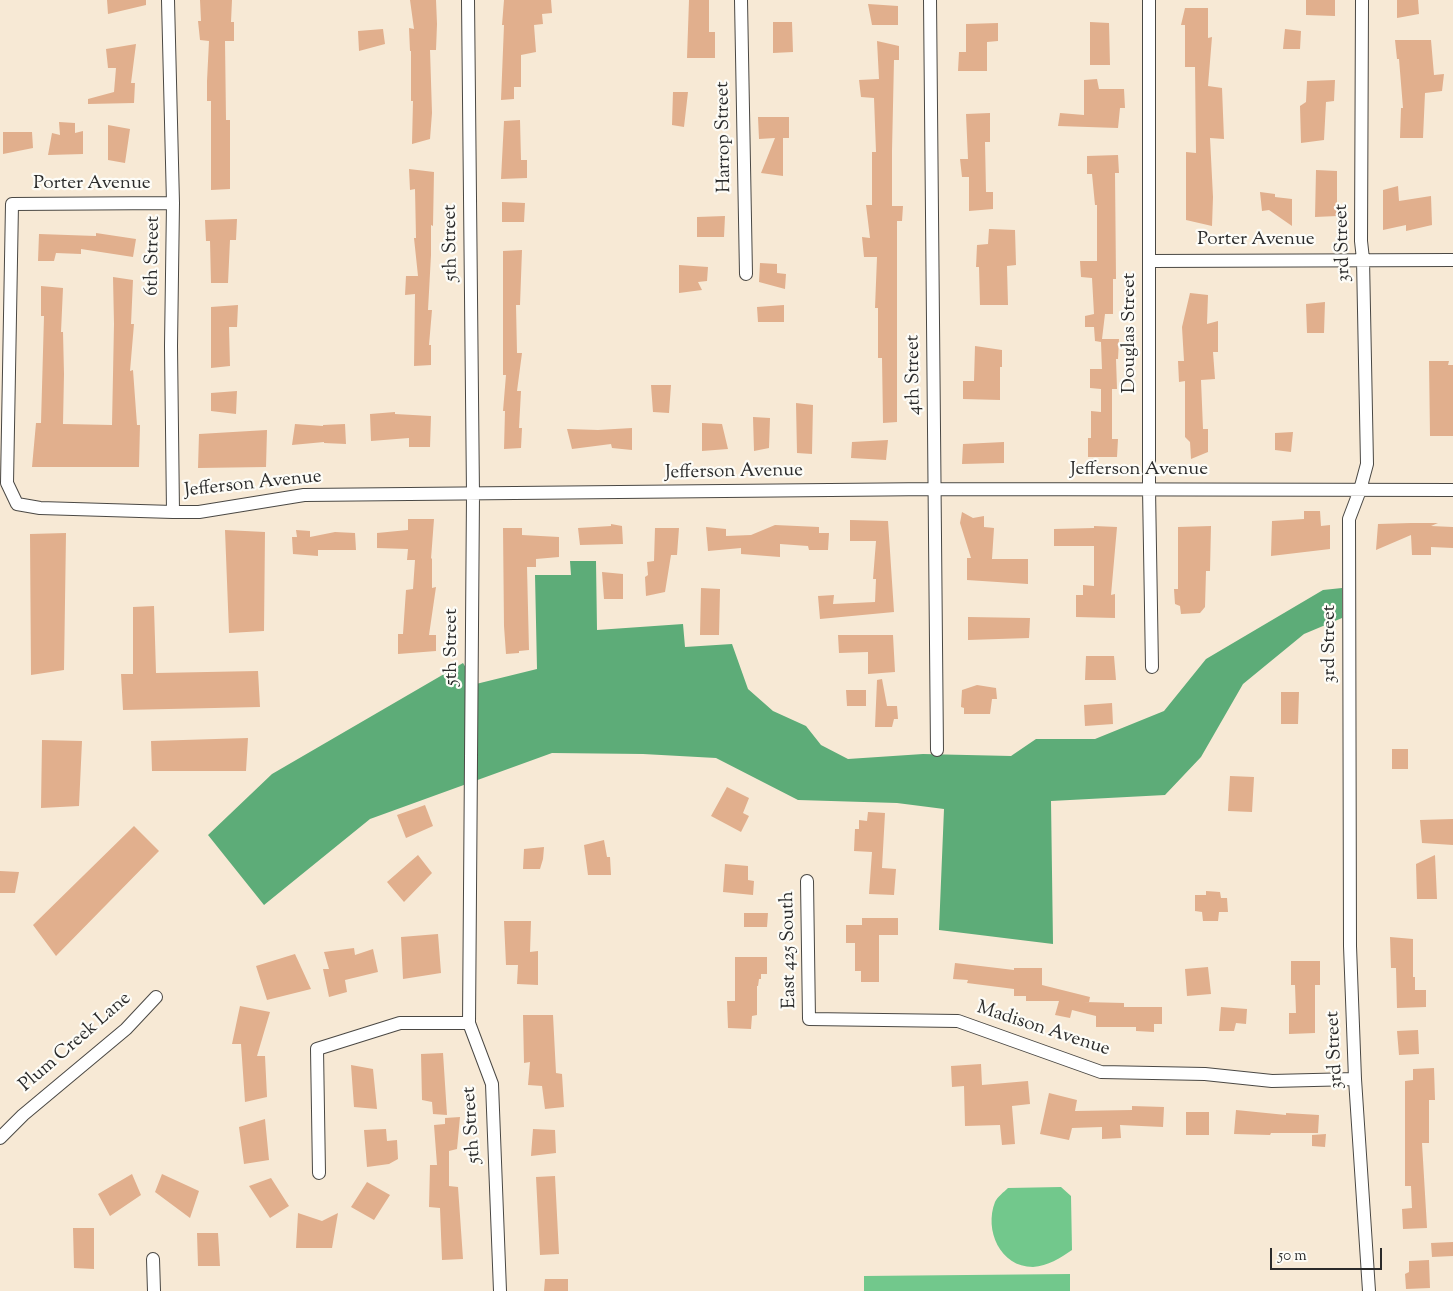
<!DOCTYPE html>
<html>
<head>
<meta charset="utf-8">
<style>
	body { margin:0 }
	#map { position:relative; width:1453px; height:1291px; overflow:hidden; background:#f7e9d5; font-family:"Sorts Mill Goudy",serif }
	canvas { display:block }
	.scale { position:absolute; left:1270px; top:1248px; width:112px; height:22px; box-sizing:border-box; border:2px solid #2b2b2b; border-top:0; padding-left:6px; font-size:15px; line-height:18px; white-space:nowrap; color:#2b2b2b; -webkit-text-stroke:4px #fdfcf7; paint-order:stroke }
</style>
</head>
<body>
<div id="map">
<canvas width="1453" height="1291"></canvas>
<div class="scale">50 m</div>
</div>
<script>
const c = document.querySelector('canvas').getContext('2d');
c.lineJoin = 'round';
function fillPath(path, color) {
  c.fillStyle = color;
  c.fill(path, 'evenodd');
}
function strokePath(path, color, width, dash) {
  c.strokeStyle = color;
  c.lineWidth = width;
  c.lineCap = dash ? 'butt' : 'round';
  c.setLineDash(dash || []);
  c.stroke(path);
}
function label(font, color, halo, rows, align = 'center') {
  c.font = font + ' "Sorts Mill Goudy",serif';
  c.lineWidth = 4.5;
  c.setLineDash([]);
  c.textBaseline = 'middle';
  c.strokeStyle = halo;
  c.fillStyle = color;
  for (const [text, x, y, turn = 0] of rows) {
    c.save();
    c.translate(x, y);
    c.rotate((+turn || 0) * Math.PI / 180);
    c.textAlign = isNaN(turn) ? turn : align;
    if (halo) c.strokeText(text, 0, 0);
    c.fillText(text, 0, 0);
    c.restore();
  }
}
const green = new Path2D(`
	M1061 1187 1071 1196 1072 1250C1060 1258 1048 1266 1033 1267 1000 1267 984 1230 995 1202 997 1197 1004 1192 1008 1188Z
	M1070 1274V1291H864V1276Z`);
const forest = new Path2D(`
	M570 561H596L597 630 683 624 685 647 732 644 748 689 773 711 806 726 821 745 848 759 923 754 1011 756 1036 739H1095L1164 711 1206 659 1323 590 1342 588V618L1304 634 1243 684 1201 757 1165 795 1051 801 1053 944 939 930 944 809 897 803 798 800 716 758 643 754 552 753 370 819 264 905 208 835 272 774 463 663 476 684 537 669 535 575H571Z`);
const building = new Path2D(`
	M107 0H146V5L108 14Z
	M200 0H232L231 22H234V41H225L226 120H230V189L211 190V101H207V81L209 41 200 40 198 21H201Z
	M410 0H436L437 24 436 50H430L432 113 430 139 412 144 413 101H411V51H410L409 28 414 29Z
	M504 0H551L552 13 542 14 543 24 534 25 536 52 521 55V87H514V99L501 100 504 25H502Z
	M689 0H709V32H715V58H687Z
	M1306 0H1335V16L1306 15Z
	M1397 0H1418L1419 14 1397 18Z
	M868 4 898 6V25H872Z
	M1185 8H1208V38L1212 37 1208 86 1222 88 1224 139 1210 138 1213 197 1212 226 1186 220V152L1196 153 1195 67H1185V25H1181Z
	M773 22H792L793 52 773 53Z
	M1090 22 1109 23 1110 65H1090Z
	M998 23V41L987 42V71H958L959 52H966V24Z
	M383 29 385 44 359 51 358 31Z
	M1285 29 1301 31 1300 49H1283Z
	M1395 40H1431L1434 75 1444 74 1442 91 1425 93 1423 138H1400L1401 108H1403L1399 59H1397Z
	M877 41 899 46V60H894L892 151V206H903L902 221H897V422L883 423 882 358H878V308H875L877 257H864L862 237 870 238 866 205H872V152H876L874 98 861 97 859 80 879 79Z
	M136 44 131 83H135L134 103 88 104V99L114 92 116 68H108L106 49Z
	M1097 79 1099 89H1124L1125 108H1120L1118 128 1058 126 1060 113 1084 115V80Z
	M1335 80 1334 101 1326 102 1324 140 1301 143 1300 106 1306 102 1307 81Z
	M673 92H688L684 127 672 125Z
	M990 113V142H985L986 192H993V209L969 211V177H962L960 159H968L966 114Z
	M758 117H789V138H783V176L761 173 775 138 759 139Z
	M520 120 521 160H527V178L501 179 504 121Z
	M59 122 75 123V133L83 131V154L48 155 52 133 60 135Z
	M108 125 130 129 125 163 108 160Z
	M3 132H32L33 148 3 154Z
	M1118 155 1119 173H1115L1116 279H1113V314H1105L1102 339H1119L1118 359H1116L1117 389H1112V439H1118L1117 457H1088V438H1091V411L1101 412V389L1090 388V369H1102L1101 342 1095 341 1094 327H1085V316L1094 314 1092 278 1081 277 1080 261H1097V205H1095L1092 174H1087V156Z
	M409 169 434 172 433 226 431 225V255L428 310H432L429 345H431V365L414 366 415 294 405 295 406 276H418L414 238H416L415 189 410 190Z
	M1316 170 1337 171V216L1315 217Z
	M1398 186 1399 201 1431 196 1432 225 1406 231V225L1383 230V190Z
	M1260 192 1275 194V197L1292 199V226L1269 210 1262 211Z
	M502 202 525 203 524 222H502Z
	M725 216 724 237H697V217Z
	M237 219 236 240H230L228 283H211L210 241H206L205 220Z
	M989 229 1015 230 1016 265 1007 266 1008 305H980L979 267H976L977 245 988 244Z
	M96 233 136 239 133 257 81 249V254L56 253 54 261H38L39 234 96 236Z
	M522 250 520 305H516L517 353H522L517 391H521L519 428H522L521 448 504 449 505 411H503L506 375H503V251Z
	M760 263 777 264V273L786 274 785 289 759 282Z
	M679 265 708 267 707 281 698 282 702 290 679 293Z
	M113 277 133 280 131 324H134L130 371 133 370 137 425H140L139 467H32L36 423H41L44 316H41V286L63 288 61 332H63L64 374 63 424 112 425 114 324Z
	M1190 293 1208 295 1207 324 1218 321V352H1213L1215 379 1201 380 1203 429H1208V452L1191 459 1190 442 1185 437V381L1179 382 1178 361H1184L1182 327Z
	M1325 302 1324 333H1307L1306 304Z
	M238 305 237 327H229L230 366 211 368V307Z
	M784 305V322H758L757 307Z
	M975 346 1002 350V367H1000V400L963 399V381H974Z
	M1429 361H1449L1448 365H1453V436H1430Z
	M651 385H671L669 413 653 412Z
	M237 391 236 414 211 411V393Z
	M796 403 813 405 812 454 797 453Z
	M395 412V414L431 416 430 447H409V438L371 441 370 414Z
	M753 417 770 418 769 448 754 451Z
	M702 423 722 424 728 449 702 451Z
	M295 424 323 426V425L345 424 346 444 324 443V442L292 445Z
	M632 428V450L612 448 611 444 572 449 567 429 598 430Z
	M267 430 266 467 198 468 199 434Z
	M1293 432 1291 452 1275 450V433Z
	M888 440 886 460 851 458 852 442Z
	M1004 442V463L962 464 963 444Z
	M1304 511H1320L1321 526 1330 525V549L1271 556 1272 521 1304 519Z
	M962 512 973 518 984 516V527L994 528 992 559H1028V584L967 580V558H971L960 523Z
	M408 519H434L431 559 432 558V588L436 587 429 635H436V651L398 654V634H403L406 590 413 589 415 560H407L408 549 377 548V533L408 530Z
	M850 520 888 521 894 612 820 619 818 596 834 595 833 604 875 602 876 579H873L876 541H850Z
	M1411 523H1438L1431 526 1453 527V548L1431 547V555H1412L1411 535 1376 550 1378 524Z
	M611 524 622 526 623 544 580 545 578 528 611 526Z
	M775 525 819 527V533H829L828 550H809L808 546 780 544V557L741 554V548L708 551 706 527 726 529V536L751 535Z
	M1094 526 1117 527 1111 595 1115 594V618L1076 617V595H1083V585L1094 586V546H1054V529L1094 528Z
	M1211 526 1210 571H1206L1205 607 1200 613 1181 614 1180 606 1175 604 1174 589H1178V527Z
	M503 528H522V535L559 537V557L536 559V567H527L529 650 519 651V653L506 654 504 626Z
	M655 528H679L677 555H671L665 592 646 596 645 577 648 575 647 562 654 561Z
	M225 530 265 532 264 631 229 633Z
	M296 530 310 531V537L335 532 355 533 356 550H318V556L293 554 292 537H297Z
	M66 533 64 670 31 675 30 534Z
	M602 572 623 574V599H604Z
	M701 588 720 589 719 635H700Z
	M154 606 156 673 258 671 260 707 123 710 121 674H133V607Z
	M968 617 1030 618 1029 638 968 640Z
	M838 635H893L895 672 868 674V652L839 653Z
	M1086 656H1114L1116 680H1085Z
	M882 679 887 706H897L898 719H894L892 727H875L877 680Z
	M977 685 996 688 997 699H992L990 714H964V708L961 707 962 690Z
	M846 690H866V706H847Z
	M1281 692H1299L1298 724H1281Z
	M1112 703 1113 724 1085 726 1084 705Z
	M248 738 246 771H152L151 741Z
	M42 740 82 741 79 806 41 808Z
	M1392 749H1408V769H1392Z
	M1230 776 1254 777 1252 812 1228 811Z
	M727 787 749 798 743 813 749 816 741 832 711 816Z
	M425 805 433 826 406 838 397 815Z
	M868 812 885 813 882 868 896 869 894 895 869 894 872 852 854 851 855 829H859V820L867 821Z
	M1453 819V845L1422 843 1420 820Z
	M134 826 159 851 56 956 33 925Z
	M604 840 607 857H610L611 875H588L584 845Z
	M544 847 543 859 540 869H523L524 849Z
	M418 855 432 873 404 902 387 882Z
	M1435 855 1437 899H1417L1416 864Z
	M725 864 748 866V880L754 881 753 895 723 892Z
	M0 871 19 872 15 893H0Z
	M1206 891 1220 892 1221 898H1227L1228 912H1219L1218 921H1203L1202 912 1195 911V895H1206Z
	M744 913H768L767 927H744Z
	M862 918H898V935H879V982H861V971H855V943H846V925H862Z
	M504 921H531L530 952 538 951V985L517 984 518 965H506Z
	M438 934 441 973 403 979 401 937Z
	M1390 937 1413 939V977H1415V990H1426V1007L1397 1008 1396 968H1391Z
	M354 948 355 955 373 949 378 972 345 980 347 992 329 997 323 969H329L324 952Z
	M295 954 311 989 267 1000 256 966Z
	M735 957H767V974H761V979H759L758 986H757V1015L752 1016 751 1029 728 1028 727 1001H735Z
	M1291 961H1320V985H1315V1033L1289 1034V1013H1296L1295 985H1291Z
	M955 963 1014 970V968H1042V985L1090 997 1089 1002H1084L1124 1003V1007H1162V1024H1154V1032L1136 1031V1027H1096V1016L1072 1010 1070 1018 1055 1015 1059 1001H1026V996H1014V989L967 983 968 980 953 979Z
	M1208 967 1211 994 1187 996 1185 969Z
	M240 1006 270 1012 257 1056H265L267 1097 245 1102 241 1044H232Z
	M1221 1007 1247 1009 1246 1024 1236 1023 1234 1031H1219Z
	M523 1015H553L556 1073 562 1074 564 1107 545 1109 542 1086 528 1085 530 1062 524 1063Z
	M1418 1030 1419 1054 1399 1055 1397 1031Z
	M443 1053 447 1115 433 1114 432 1102 422 1100 421 1054Z
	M981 1064 982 1085 1028 1081 1030 1104 1012 1106 1015 1144 1002 1145 1000 1125 965 1126 964 1086 952 1087 951 1066Z
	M351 1065 373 1069 377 1109 354 1107Z
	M1434 1068 1435 1100H1429V1143H1422L1427 1228 1403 1229 1402 1209 1412 1208 1411 1186H1405V1081L1413 1080V1069Z
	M1049 1093 1077 1100 1075 1111 1132 1110V1106L1164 1107 1163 1127 1120 1125 1121 1138 1102 1139V1127L1072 1128 1069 1140 1040 1134Z
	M1236 1110 1286 1115V1113L1319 1115 1318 1133H1271L1270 1135 1234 1134Z
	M1186 1112H1209V1135H1186Z
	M460 1117 457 1149 449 1151V1186L458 1187 463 1259 442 1260 440 1208 429 1207 430 1165H437L434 1125 445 1124V1118Z
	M265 1119 269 1160 244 1164 239 1127Z
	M386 1129 387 1141 397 1140 398 1159 389 1164 367 1167 364 1130Z
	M533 1129 555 1130 556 1153 531 1156Z
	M1326 1134 1325 1147 1312 1146V1135Z
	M132 1174 141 1195 110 1216 98 1194Z
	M162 1174 199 1191 190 1218 155 1192Z
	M555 1176 559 1254 540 1255 536 1177Z
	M271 1178 289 1206 270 1218 249 1186Z
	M367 1182 390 1195 374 1220 351 1207Z
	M298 1213 322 1221 338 1213 332 1248H296Z
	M73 1228H94V1269L74 1268Z
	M197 1233H218L220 1266H198Z
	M1453 1242V1256L1432 1257 1431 1243Z
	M1429 1260 1430 1288 1406 1289 1405 1274 1409 1272V1261Z
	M545 1279H568V1291H544Z`);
const minor = new Path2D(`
	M168 0 173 203 171 346 173 512
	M468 0 473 494 469 1023 492 1084 500 1291
	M741 0 746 274
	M930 0 937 750
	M1149 0V489L1152 667
	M1362 0 1361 241 1363 259 1367 464 1360 490 1349 519 1350 946 1355 1079 1369 1291
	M173 203 12 204 7 483 17 504 40 508 173 512H199L304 495 935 489 1453 490
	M1150 261 1453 260
	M807 881 809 1019 958 1021 1101 1072 1205 1074 1272 1081 1355 1079
	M0 1138 23 1115 126 1029 156 997
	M319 1173 317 1049 400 1023H469
	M153 1259 154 1291`);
const streetNames = [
	["Harrop Street",725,137,-91],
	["Porter Avenue",92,185],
	["Porter Avenue",1256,241],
	["5th Street",452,243,-91],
	["3rd Street",1344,243,-92],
	["6th Street",154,256,-89],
	["Douglas Street",1131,333,-90],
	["4th Street",915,375,-91],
	["Jefferson Avenue",1139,471],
	["Jefferson Avenue",734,473,-1],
	["Jefferson Avenue",253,485,-6],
	["3rd Street",1331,644,-90],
	["5th Street",453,647,-90],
	["East 425 South",790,950,-91],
	["Madison Avenue",1043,1030,18],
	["Plum Creek Lane",76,1043,-41],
	["3rd Street",1336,1050,-93],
	["5th Street",473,1125,-94]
];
fillPath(green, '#72c88c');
fillPath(forest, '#5dac78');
fillPath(building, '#e1af8d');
strokePath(minor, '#4a4844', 14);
strokePath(minor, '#fff', 12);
label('19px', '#2b2b2b', '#fdfcf7', streetNames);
</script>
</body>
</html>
